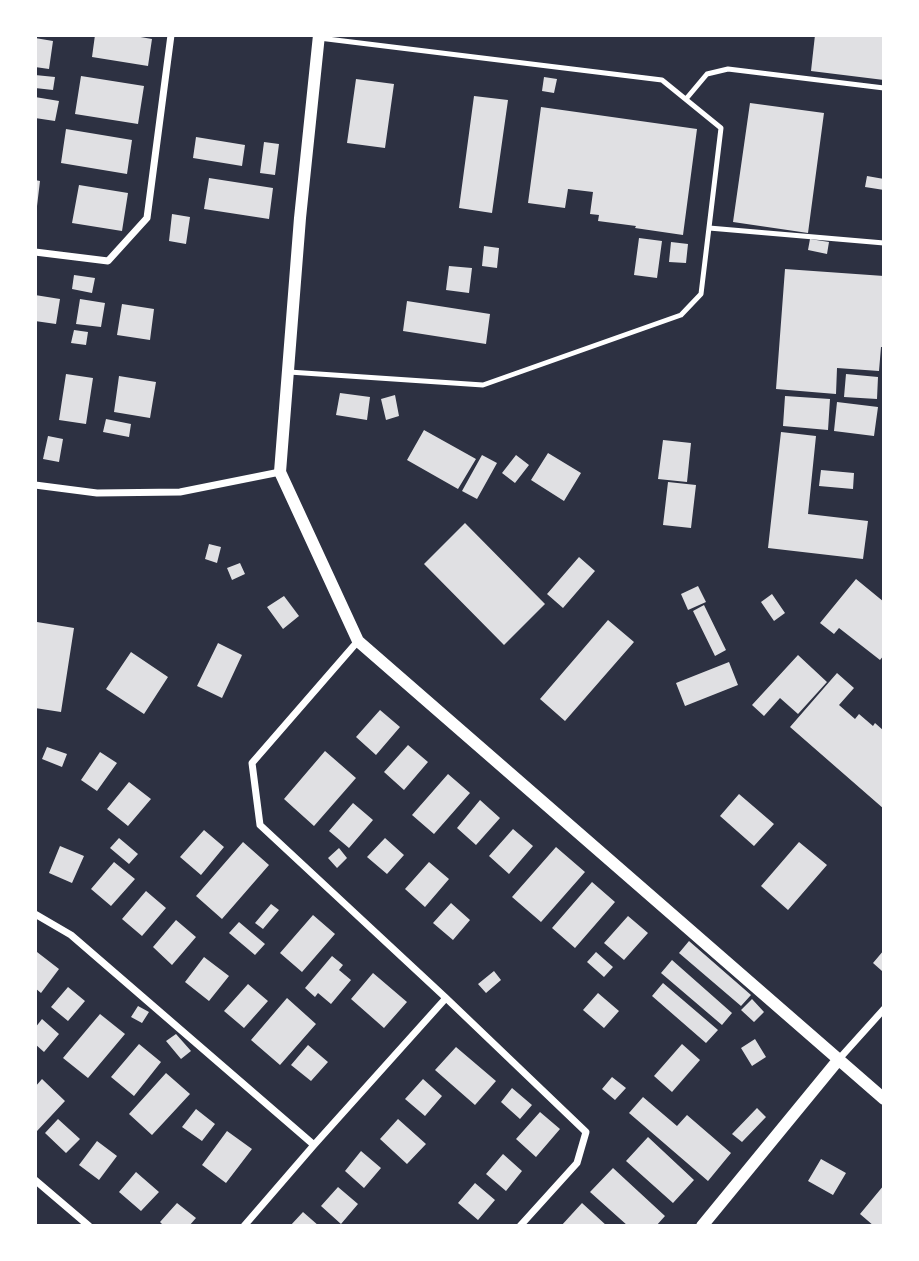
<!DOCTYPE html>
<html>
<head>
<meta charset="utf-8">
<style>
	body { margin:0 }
	#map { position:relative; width:919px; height:1261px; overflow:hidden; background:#2d3142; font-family:Roboto,sans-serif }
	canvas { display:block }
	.frame { position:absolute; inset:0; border:37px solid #fff; pointer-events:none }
</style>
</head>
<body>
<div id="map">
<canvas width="919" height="1261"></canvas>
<div class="frame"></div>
</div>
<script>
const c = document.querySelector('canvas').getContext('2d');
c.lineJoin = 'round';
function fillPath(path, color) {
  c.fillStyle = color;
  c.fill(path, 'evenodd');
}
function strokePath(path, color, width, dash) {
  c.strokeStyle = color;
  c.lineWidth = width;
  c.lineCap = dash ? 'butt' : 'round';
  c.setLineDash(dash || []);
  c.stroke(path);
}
const building = new Path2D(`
	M95 35H129L152 39 148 66 92 57Z
	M815 35H884V80L811 71Z
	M35 38 53 41 49 69 35 67Z
	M35 75 55 77 53 90 35 88Z
	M81 76 144 86 138 124 75 114Z
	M544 77 557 79 554 93 542 91Z
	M356 79 394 84 385 148 347 143Z
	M474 96 508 100 492 213 459 208Z
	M35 97 59 101 55 121 35 118Z
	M750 103 824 113 808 233 733 222Z
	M541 107 697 129 683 235 635 228 636 226 598 221 599 215 590 214 593 192 568 189 565 208 528 203Z
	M66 129 132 140 127 174 61 163Z
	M196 137 245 145 242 166 193 158Z
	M264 142 279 144 275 175 260 173Z
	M867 176 884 179V190L865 187Z
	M209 178 273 188 269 219 204 209Z
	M35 180 40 181 37 206H35Z
	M79 185 128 193 122 231 72 223Z
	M172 214 190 217 186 244 169 241Z
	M639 238 662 241 657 278 634 275Z
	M810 239 829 242 827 254 808 250Z
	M671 242 688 244 686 263 669 262Z
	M484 246 499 248 497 268 482 266Z
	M449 266 472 268 469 293 446 290Z
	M785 269 884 276V347H881L879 371 837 368 836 394 776 389Z
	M74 275 95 278 92 293 72 289Z
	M35 295 60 299 56 324 35 321Z
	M80 299 105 303 101 327 76 324Z
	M407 301 490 314 486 344 403 331Z
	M122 304 154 309 150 340 117 335Z
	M74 330 88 332 86 345 71 343Z
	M66 374 93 378 86 424 59 420Z
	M846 374 878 377 877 399 844 397Z
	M119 376 156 382 150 418 114 412Z
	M340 393 370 397 367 420 336 415Z
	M395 395 399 416 386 420 381 399Z
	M785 396 830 399 828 430 783 426Z
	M837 402 878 407 874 436 834 431Z
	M106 419 131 424 129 437 103 432Z
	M424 430 476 459 458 489 407 460Z
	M781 432 816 436 808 514 868 521 863 559 768 548Z
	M48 436 63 439 59 462 43 459Z
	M663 440 691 443 687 482 658 479Z
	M548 453 581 473 564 501 531 480Z
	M482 455 497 463 477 499 462 491Z
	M516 455 529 465 515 483 502 473Z
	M821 470 854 473 853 489 819 486Z
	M668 482 696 485 691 528 663 525Z
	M465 523 545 604 504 645 424 564Z
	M209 544 221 547 217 563 205 559Z
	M579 557 595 571 563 608 547 594Z
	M240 563 245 574 232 580 227 568Z
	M856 579 884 602V655L880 660 839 628 834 634 820 623Z
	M698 586 706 602 688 610 681 594Z
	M772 594 785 613 774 621 761 602Z
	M284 596 299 616 283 629 267 607Z
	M704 605 726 650 715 656 693 611Z
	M608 620 634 642 565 721 540 699Z
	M37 622 74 628 61 712 35 708V634Z
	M218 643 242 655 222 698 197 686Z
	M131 652 168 677 144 714 106 689Z
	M798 655 827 682 798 714 780 698 764 716 752 705Z
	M729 662 738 685 685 706 676 683Z
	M837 673 854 688 839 705 855 719 859 714 873 726 875 723 884 731V809L790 727Z
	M380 710 400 727 376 755 356 737Z
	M408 745 428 762 404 790 384 772Z
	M47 747 67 754 62 767 42 759Z
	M325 751 356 778 314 826 284 799Z
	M100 752 117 763 97 791 81 780Z
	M448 774 470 793 434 834 412 815Z
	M129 782 151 799 128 826 107 809Z
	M739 794 774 824 754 846 720 816Z
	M480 800 500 818 476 845 457 828Z
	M353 803 373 820 349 848 329 831Z
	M513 829 533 846 509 874 489 856Z
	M204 830 224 847 201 875 180 857Z
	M119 838 138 854 129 864 110 848Z
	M385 838 404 855 387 874 367 857Z
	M243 842 269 865 222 919 196 896Z
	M799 842 827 865 788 910 761 886Z
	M60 846 84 856 72 883 49 873Z
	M556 847 585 872 541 922 512 897Z
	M339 848 347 858 337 868 328 858Z
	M114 862 135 879 111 906 91 889Z
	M429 862 449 879 425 907 405 889Z
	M592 882 615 902 575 948 552 928Z
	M146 891 166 908 142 936 122 919Z
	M451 903 470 920 453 940 433 923Z
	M271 904 279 910 263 929 255 923Z
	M313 915 335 934 302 972 280 953Z
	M628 916 648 933 624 960 604 943Z
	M176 920 196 937 172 965 153 947Z
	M239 922 265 944 255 955 229 933Z
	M689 941 751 995 741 1006 679 953Z
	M884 950V969L882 971 873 963Z
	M37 952 59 969 41 993 35 988V955Z
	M596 952 613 967 604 977 587 962Z
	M332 956 343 965 339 970 351 980 331 1004 318 993 315 997 305 988Z
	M204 957 229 976 209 1001 185 982Z
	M672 960 732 1013 722 1025 661 973Z
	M494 971 501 980 486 993 478 984Z
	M373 973 407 1002 384 1028 351 999Z
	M663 983 718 1030 706 1043 652 996Z
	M248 984 268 1001 244 1028 224 1011Z
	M68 987 85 1001 68 1021 51 1007Z
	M598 993 619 1011 604 1028 583 1010Z
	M287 998 316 1024 280 1065 251 1040Z
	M752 999 764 1012 754 1022 741 1010Z
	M138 1006 149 1012 142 1023 131 1017Z
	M100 1014 125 1034 88 1078 63 1058Z
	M42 1019 59 1034 44 1052 35 1044V1028Z
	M176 1034 191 1051 181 1059 166 1041Z
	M755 1039 766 1057 752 1066 741 1048Z
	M139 1044 161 1062 134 1096 111 1077Z
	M682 1044 700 1060 672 1092 654 1076Z
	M308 1045 328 1062 311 1081 291 1065Z
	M456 1047 496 1081 475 1105 435 1070Z
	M166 1073 190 1094 152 1135 129 1114Z
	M612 1077 626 1088 615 1100 602 1089Z
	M42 1079 65 1101 37 1131 35 1129V1087Z
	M423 1079 442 1096 425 1116 405 1099Z
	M512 1088 532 1105 520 1119 501 1102Z
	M643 1097 677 1126 687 1115 731 1153 708 1181 629 1113Z
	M757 1108 766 1117 742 1142 732 1134Z
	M196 1109 215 1124 202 1141 182 1127Z
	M540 1112 560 1129 536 1157 516 1139Z
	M58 1119 80 1139 66 1153 45 1133Z
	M398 1119 426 1144 407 1164 380 1139Z
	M227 1131 252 1149 226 1183 202 1165Z
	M648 1137 694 1180 673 1203 626 1161Z
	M97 1141 117 1156 99 1180 79 1165Z
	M361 1151 381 1168 364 1188 345 1171Z
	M503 1154 522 1171 506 1191 486 1174Z
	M821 1159 846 1173 833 1195 808 1181Z
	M613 1168 665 1216 656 1226H628L590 1192Z
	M136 1172 159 1192 141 1211 119 1192Z
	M475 1183 495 1200 478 1220 458 1203Z
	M884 1185V1226H874L860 1214Z
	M338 1187 358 1204 341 1224 321 1206Z
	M177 1203 196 1218 189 1226H164L160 1222Z
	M582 1203 607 1226H561Z
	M303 1212 319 1226H290Z`);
const service = new Path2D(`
	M686 99 707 74 728 69 884 88
	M709 228 884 243
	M289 372 483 385 681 315 701 294 721 128 662 80 319 38`);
const minor = new Path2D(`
	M35 252 108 261 147 218 171 35
	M35 485 97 493 180 492 280 472
	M358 641 252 763 260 825 446 998 586 1132 577 1163 520 1226
	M35 914 71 935 314 1145
	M839 1059 884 1009
	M35 1180 89 1226
	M244 1226 314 1145 446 998`);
const tertiary = new Path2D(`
	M319 35 300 218 280 472 358 641 884 1099
	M702 1226 839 1059`);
fillPath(building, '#e0e0e3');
strokePath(service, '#fff', 5);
strokePath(minor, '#fff', 7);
strokePath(tertiary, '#fff', 12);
</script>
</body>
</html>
